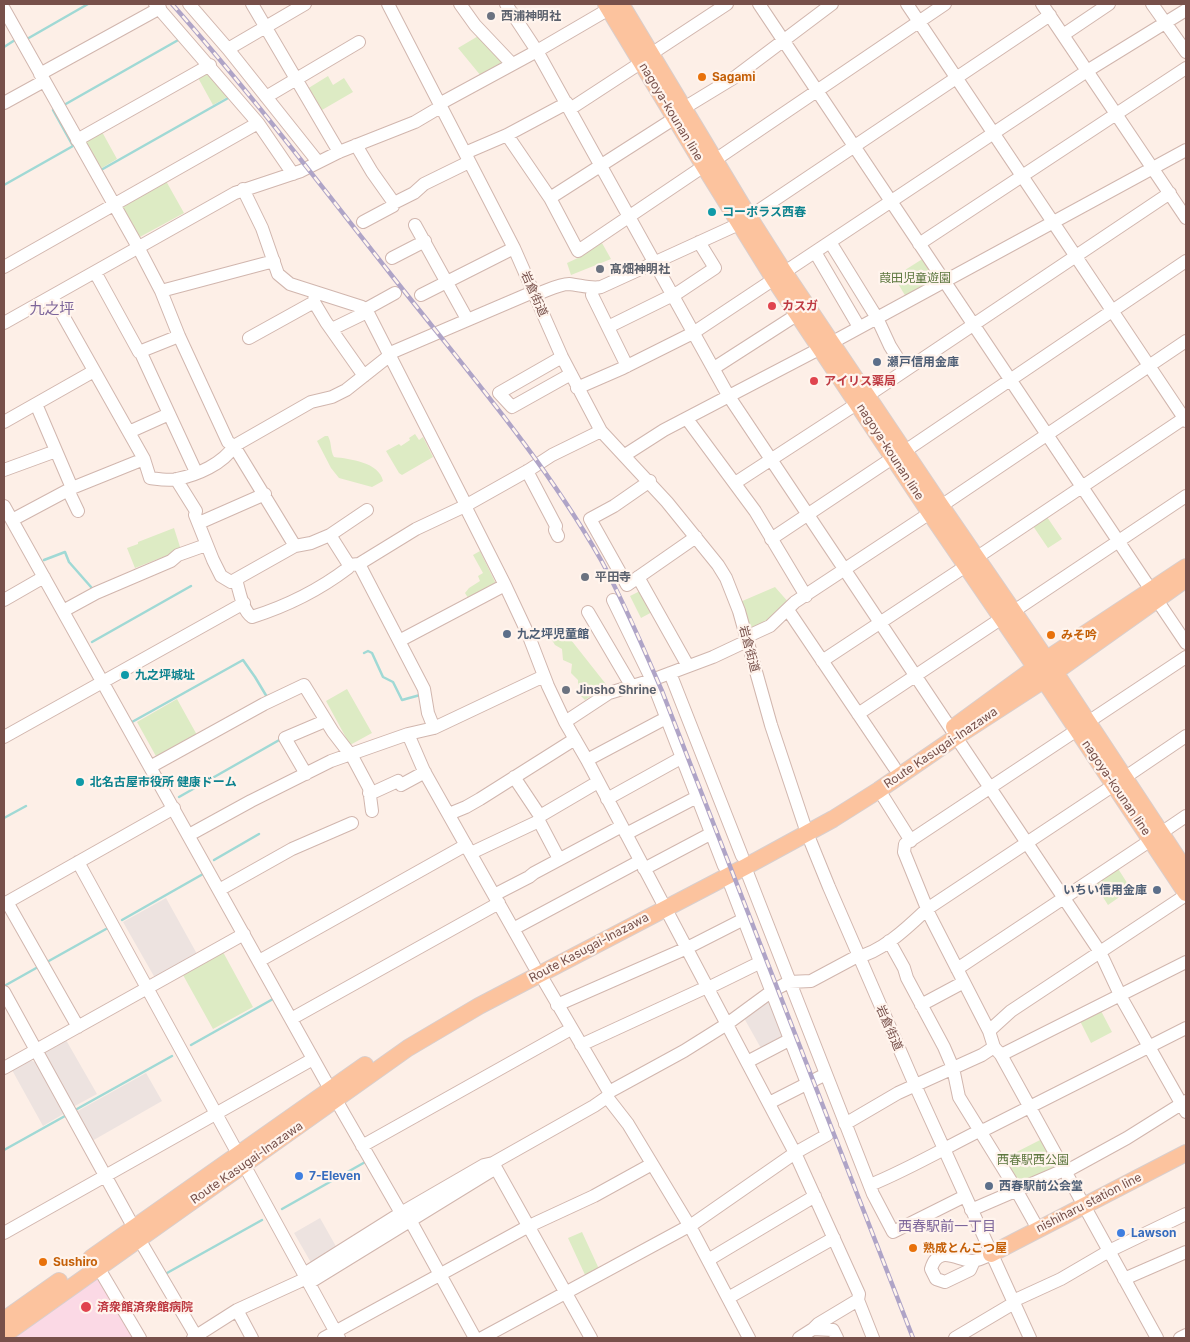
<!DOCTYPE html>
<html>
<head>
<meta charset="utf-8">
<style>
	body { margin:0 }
	#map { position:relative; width:1190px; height:1342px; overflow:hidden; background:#fdefe7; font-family:Inter,sans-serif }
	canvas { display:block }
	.frame { position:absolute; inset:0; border:5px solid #77504a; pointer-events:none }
</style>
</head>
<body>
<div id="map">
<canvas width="1190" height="1342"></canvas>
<div class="frame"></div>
</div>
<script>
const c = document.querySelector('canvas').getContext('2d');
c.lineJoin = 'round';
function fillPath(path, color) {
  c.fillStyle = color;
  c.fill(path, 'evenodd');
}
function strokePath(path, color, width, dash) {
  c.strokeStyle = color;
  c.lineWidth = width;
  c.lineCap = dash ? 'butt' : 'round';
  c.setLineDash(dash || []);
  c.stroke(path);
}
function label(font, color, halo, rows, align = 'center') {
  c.font = font + ' Inter,"Noto Sans JP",sans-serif';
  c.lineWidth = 4.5;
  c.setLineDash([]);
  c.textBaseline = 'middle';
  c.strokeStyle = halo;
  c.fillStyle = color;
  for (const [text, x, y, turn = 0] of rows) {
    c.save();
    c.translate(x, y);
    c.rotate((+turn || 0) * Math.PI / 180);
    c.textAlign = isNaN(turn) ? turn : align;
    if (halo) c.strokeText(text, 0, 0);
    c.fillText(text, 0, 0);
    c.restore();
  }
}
const industrial = new Path2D(`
	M166 898 197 954 155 978 123 922Z
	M772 998 787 1037 762 1050 744 1018Z
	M66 1040 97 1094 73 1107 43 1053Z
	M30 1060 37 1063 65 1113 43 1126 12 1070Z
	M146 1073 162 1101 92 1141 76 1112Z
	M320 1218 338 1250 313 1266 294 1233Z`);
const medical = new Path2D(`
	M99 1276 135 1338H12Z`);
const green = new Path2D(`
	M480 35 492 52 505 63 481 76 458 48Z
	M209 70 231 95 213 105 197 76Z
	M328 76 333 85 344 78 353 92 322 110H319L307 89Z
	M101 130 117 159 100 169 86 144V139Z
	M166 181 184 213 138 238 122 209 124 205Z
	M602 243 611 259 571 275 567 263 580 257Z
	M924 258 936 278 935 280 906 297 894 277Z
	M415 434 419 440 423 437 433 457 402 475 399 473 386 451 399 444 401 446 410 440 409 438Z
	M325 436H328C332 443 330 450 334 457 350 459 379 462 383 481L372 487 339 478 331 468 317 441Z
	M1047 517 1062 539 1048 548 1033 526Z
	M174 528 181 550 135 568 127 548 138 544V542Z
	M480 551 497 586 470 601 465 593 469 588 480 581 478 576 483 573 473 555Z
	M775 587 790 604 768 624 751 631 740 602Z
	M642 590 654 611 641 618 630 596Z
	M557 625 560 626 605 683 606 686 585 700 578 693V680L571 673 572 664 563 660 562 649 555 645 550 637 553 633 552 629Z
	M347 689 372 733 350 745 326 701Z
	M177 699 197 735 157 758 137 722Z
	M1117 867 1131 889 1108 905 1094 883Z
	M223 952 253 1007 213 1029 183 975Z
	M1100 1009 1112 1032 1091 1043 1079 1019Z
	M1042 1139 1056 1163 1054 1168 1017 1183 1001 1160Z
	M582 1232 599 1269 586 1277 568 1238Z`);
const stream = new Path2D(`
	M27 39 88 4
	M4 47 15 40
	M64 105 180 39
	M101 170 230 97
	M4 185 73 146 53 110
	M44 560 65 552 69 562 91 587
	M92 642 191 586
	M364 653 368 651 372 653 383 677 393 682 402 700 420 695
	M132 722 243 660 255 677 267 697 268 696
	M179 797 281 739
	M4 818 26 806
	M214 860 259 834
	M122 920 203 874
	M47 962 106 929
	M6 985 38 967
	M191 1045 273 999
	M77 1109 172 1056
	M4 1150 65 1116
	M282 1209 367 1161
	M167 1273 262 1220`);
const minor = new Path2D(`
	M155 4 258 123 293 174
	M189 4 228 49 318 162
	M252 4 339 152
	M388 4 514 248 562 357 601 431 667 502 718 565 726 578 739 611 771 725 807 833 829 887 915 1085 1030 1338
	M460 4 475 25 512 64
	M506 4 537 51 728 395 951 729
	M759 4 1151 590
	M907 4 1186 421
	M1042 4 1186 218
	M1152 4 1186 52
	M4 9 138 247 161 291 179 336 228 442 234 446 295 546
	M1063 35 1109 4
	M228 49 305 4
	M651 54 727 4
	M40 74 160 8
	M266 97 359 42
	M4 103 44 81
	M684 108 735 77 832 4
	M570 109 642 62
	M507 135 550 198 578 251 704 166
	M77 140 210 65
	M356 145 372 172 394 203 414 193 424 184 469 162
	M465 153 507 135 567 103
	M715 160 945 4
	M243 189 262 228 278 274 290 284 362 307 366 309 466 505
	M550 198 675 118
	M749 217 1050 15
	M363 222 393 206 394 203
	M415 225 467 319
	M830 242 877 318 890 346 905 370
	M919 244 1186 68
	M815 252 859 327
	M392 258 425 241
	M4 267 258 123
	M95 272 139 352 179 336
	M593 289 592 295 627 366
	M161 291 274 261
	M315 292 314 302 326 322 364 376
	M421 295 514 248
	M534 295C545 292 558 284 569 284 580 285 590 289 601 287L739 224
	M52 296 144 459 150 478C158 479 169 481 177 479 197 475 223 464 234 446L311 402 332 397 346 390 389 356
	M366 309 395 293
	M4 323 235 193 301 171 339 152 415 122 437 109 443 102 537 51 609 9 614 4
	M608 327 679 292 715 268 699 242
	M332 329 367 312
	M249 338 314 302
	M831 343 1186 150
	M140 351 196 472
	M388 354 533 292
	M562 357 499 393 512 407 571 374
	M714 368 798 314
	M577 388 623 368 693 333 1087 71 1186 10
	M867 396 1170 193
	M36 404 72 488
	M687 419 755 511 806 596
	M4 422 94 371
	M129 432 169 414
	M905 451 1186 261
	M625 455 664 430 821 348
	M4 470 56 451
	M527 471 556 526 555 530 558 536
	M176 479 196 511 195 515 213 560 221 576 231 582 295 546 311 543 330 535 367 510
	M650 481 614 506 590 519 627 585 696 537
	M735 483 858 403
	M68 490 78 511
	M4 506 330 1089
	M465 506 505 585 528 634 548 686 565 722 587 760 795 1153 859 1294 858 1300 873 1338
	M941 506 1186 341
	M12 520 72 488 144 459
	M199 523 265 494
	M330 535 349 565 359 564 416 529 465 506 529 470 552 455 601 431
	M771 539 894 457
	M976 558 1186 417
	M359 564 424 689 428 713 434 728
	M638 577 688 666
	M236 580C240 592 242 610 252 617 287 606 319 590 348 568L349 565
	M4 600 44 577
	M613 600 651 678 724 866
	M1157 600 1186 643
	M788 610 894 767
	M63 611 96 593 171 561 178 555 206 545
	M1014 611 1186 496
	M588 612 632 687
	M746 637 770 626 795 602 930 513
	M399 641 505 585
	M822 661 966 566
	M670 673 742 856
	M858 714 1002 618
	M565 722 609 693 649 681 713 657 747 641
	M1088 722 1186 657
	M1077 730 905 844 904 852 930 916 989 1031 994 1047 1001 1055 1157 1338
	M408 734 424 771 534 966
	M4 737 244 603
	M956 737 1100 952 1122 999 1186 1112
	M587 760 666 718
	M150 767 264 704 304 685 333 732 353 758 369 788 372 811
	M306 774 285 738 325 721
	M514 777 540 816
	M1124 778 1186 736
	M879 790 911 841
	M369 793 374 792 398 781 401 785 425 772
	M607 799 681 758
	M449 814 466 807 480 799 575 739
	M539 821 559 859
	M1161 833 1186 816
	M626 834 697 797
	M189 835 251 801 331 761 408 734 434 728 544 676
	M471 853 539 821 540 816 598 782
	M78 862 339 1338
	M745 867 873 1194 893 1232 965 1196
	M644 869 712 833
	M219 890 292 849 352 823
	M494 895 529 877 534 873 622 826
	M7 902 78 1027
	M4 904 174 808
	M513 929 640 861
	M889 941 904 968 907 978 944 1047 953 1068 959 1097 1014 1186 1038 1229
	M259 961 466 845
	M957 969 1151 840
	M540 974 609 1092
	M708 988 761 962
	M4 992 134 1228
	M557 1005 687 948 744 919
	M921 1005 964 982
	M291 1019 499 903
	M989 1031 1011 1011 1186 895
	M581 1045 707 987
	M1001 1055 1186 962
	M747 1062 791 1039
	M4 1068 244 934
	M607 1097 628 1124 692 1230 749 1338
	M336 1100 401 1213
	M769 1103 826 1074
	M845 1124 898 1093 982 1055 994 1047
	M362 1146 571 1029
	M493 1163 591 1338
	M1065 1172 1127 1138 1186 1101
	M870 1185C907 1170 943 1149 979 1131L986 1129 1186 1028
	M971 1210 1064 1170
	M410 1220 475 1338
	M690 1226 795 1153 827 1135 727 876
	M4 1233 313 1059
	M139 1239 196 1336
	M708 1260 815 1196
	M974 1261 970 1270 945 1282 936 1279 931 1269C938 1244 957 1260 972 1261 978 1261 985 1257 991 1254
	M98 1267 140 1338
	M304 1274 401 1213 484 1165 493 1163 594 1106 607 1097 609 1092 684 1051 727 1024 772 991 789 982 811 981 854 958C881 953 907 928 927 909L1114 785
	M1124 1279 1186 1252
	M309 1283 496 1168
	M728 1298 834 1238
	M1013 1301 1061 1279 1109 1251 1186 1214
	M237 1310 252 1338
	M813 1329 833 1330 837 1338
	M193 1338 237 1310 307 1278
	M324 1338 527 1227 594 1196 652 1164
	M482 1338 689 1226
	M799 1338 813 1329 818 1324 858 1300
	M955 1338 1014 1303
	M1180 1338 1186 1335`);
const major = new Path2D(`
	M606 4 704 166 774 279 930 513 1044 680 1186 893
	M621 4 749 217 784 272 941 506 1055 672 1186 871
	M954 727 1047 659 1186 567
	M991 1254 1186 1153
	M91 1258 365 1065
	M4 1320 59 1281
	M4 1335 408 1048 479 1006 745 867 833 819 879 790 956 737 1044 680 1186 579`);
const rail = new Path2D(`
	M172 4C248 90 318 182 389 272 462 365 542 456 601 560 624 602 643 647 662 691L913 1338`);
const markers = [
	[491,16,5,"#6b7280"],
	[702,77,5,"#e8710a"],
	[712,212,5,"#0f9aa8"],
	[600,269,5,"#6b7280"],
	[772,306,5,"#e0444e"],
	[877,362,5,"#5c6f8a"],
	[814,381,5,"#e0444e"],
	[585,577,5,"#6b7280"],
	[507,634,5,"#5c6f8a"],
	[1051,635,5,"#e8710a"],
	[125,675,5,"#0f9aa8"],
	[566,690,5,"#6b7280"],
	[80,782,5,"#0f9aa8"],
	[1157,890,5,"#5c6f8a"],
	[299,1176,5,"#3f7fe0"],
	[989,1186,5,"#5c6f8a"],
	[1121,1233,5,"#3f7fe0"],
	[913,1248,5,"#e8710a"],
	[43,1262,5,"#e8710a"],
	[86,1307,6,"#e0444e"]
];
const worshipNames = [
	["西浦神明社",501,16],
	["髙畑神明社",610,269],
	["平田寺",595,577],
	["Jinsho Shrine",576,690]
];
const foodNames = [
	["Sagami",712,77],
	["みそ吟",1061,635],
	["熟成とんこつ屋",923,1248],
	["Sushiro",53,1262]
];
const streetNames = [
	["nagoya-kounan line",671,112,59],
	["岩倉街道",534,294,66],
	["nagoya-kounan line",890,452,57],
	["岩倉街道",749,649,75],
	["Route Kasugai-Inazawa",941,748,-34],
	["nagoya-kounan line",1116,788,56],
	["Route Kasugai-Inazawa",589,948,-28],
	["岩倉街道",889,1028,66],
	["Route Kasugai-Inazawa",247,1163,-35],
	["nishiharu station line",1089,1203,-27]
];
const cultureNames = [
	["コーポラス西春",722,212],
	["九之坪城址",135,675],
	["北名古屋市役所 健康ドーム",90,782]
];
const parkNames = [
	["葭田児童遊園",915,278],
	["西春駅西公園",1033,1160]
];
const healthNames = [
	["カスガ",782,306],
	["アイリス薬局",824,381],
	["済衆館済衆館病院",97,1307]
];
const serviceNames = [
	["瀬戸信用金庫",887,362],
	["九之坪児童館",517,634],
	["いちい信用金庫",1147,890,"right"],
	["西春駅前公会堂",999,1186]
];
const shopNames = [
	["7-Eleven",309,1176],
	["Lawson",1131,1233]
];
const neighbourhoodNames = [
	["西春駅前一丁目",947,1227]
];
const quarterNames = [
	["九之坪",52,309]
];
fillPath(industrial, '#ede3e0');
fillPath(medical, '#fbd9e5');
fillPath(green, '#ddebc4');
strokePath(stream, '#a0d9d5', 2.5);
strokePath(minor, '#d1b6ae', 14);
strokePath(major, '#d9cecc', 18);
strokePath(minor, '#fff', 12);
strokePath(major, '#fcc39e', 16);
strokePath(rail, '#afa4c7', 4.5);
strokePath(rail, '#fff4ed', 2.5, [8]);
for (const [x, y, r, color] of markers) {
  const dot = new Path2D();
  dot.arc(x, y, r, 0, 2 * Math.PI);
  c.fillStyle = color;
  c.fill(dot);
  strokePath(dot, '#fff4ed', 2);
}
label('bold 12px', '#5b616d', '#fff4ed', worshipNames, 'left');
label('bold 12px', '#c56008', '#fff4ed', foodNames, 'left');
label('12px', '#77504a', '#fff4ed', streetNames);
label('bold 12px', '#0d838f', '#fff4ed', cultureNames, 'left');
label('12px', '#5d773f', '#fff4ed', parkNames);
label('bold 12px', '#be3a42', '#fff4ed', healthNames, 'left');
label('bold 12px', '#4e5e75', '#fff4ed', serviceNames, 'left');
label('bold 12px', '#366cbe', '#fff4ed', shopNames, 'left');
label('14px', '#7d669b', '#fff4ed', neighbourhoodNames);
label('15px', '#7d669b', '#fff4ed', quarterNames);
</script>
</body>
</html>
